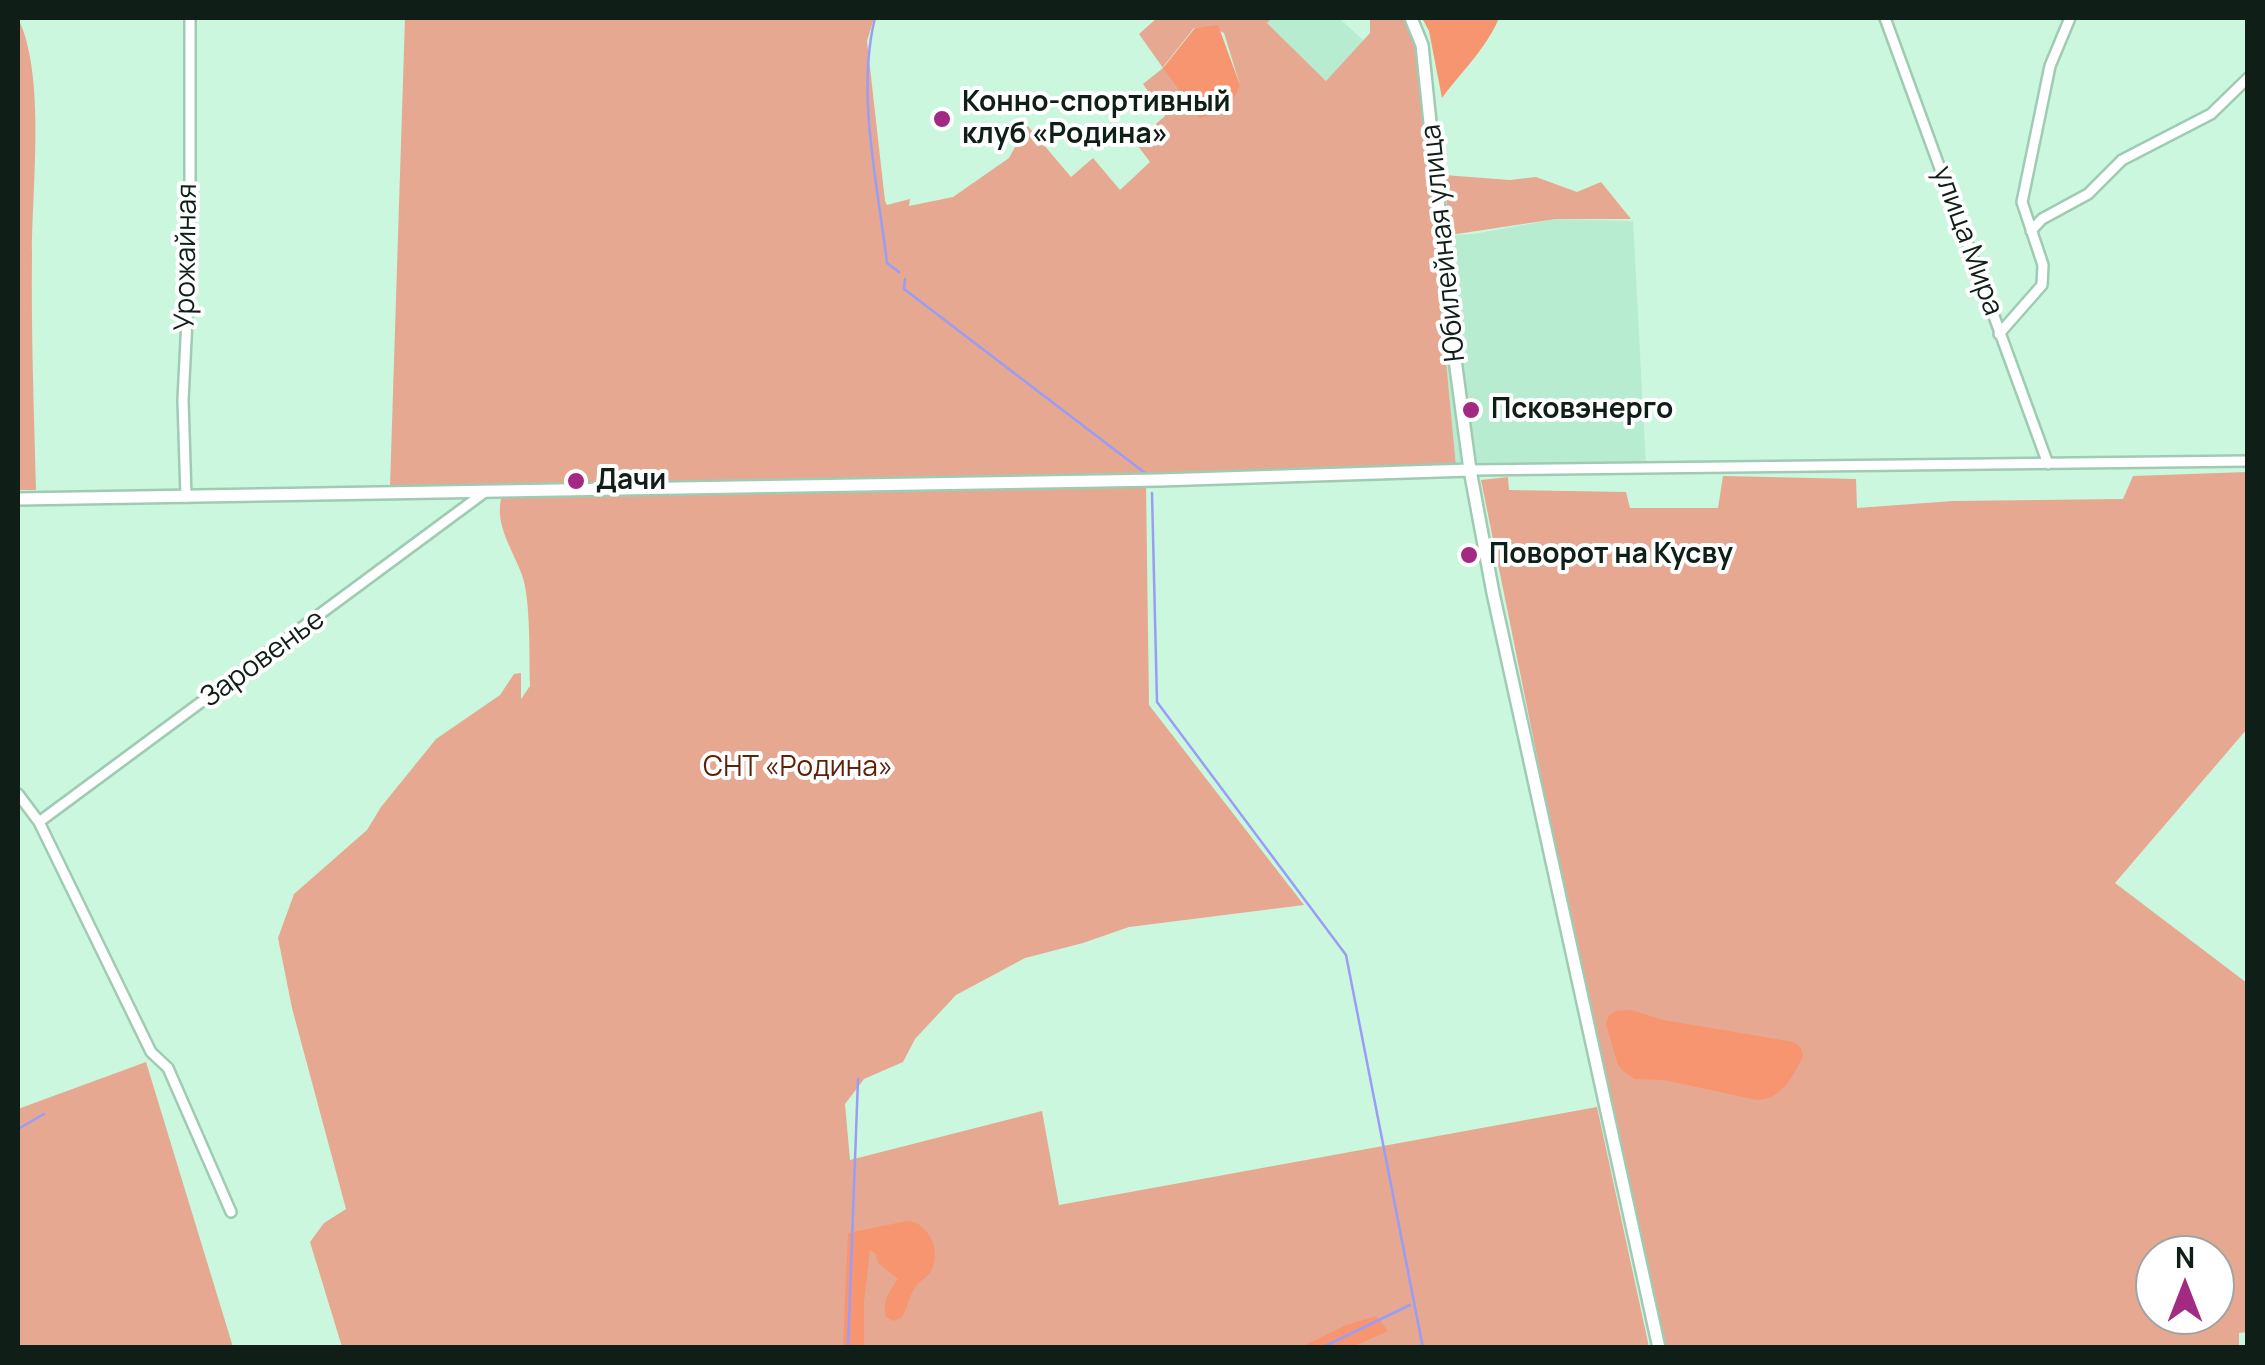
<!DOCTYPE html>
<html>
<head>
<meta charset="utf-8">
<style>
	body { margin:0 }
	#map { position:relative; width:2265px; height:1365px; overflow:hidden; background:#cbf7de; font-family:Manrope,sans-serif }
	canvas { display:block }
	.frame { position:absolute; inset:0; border:20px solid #0f1f17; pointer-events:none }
	.north { position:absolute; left:2135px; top:1235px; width:100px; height:100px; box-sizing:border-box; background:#fff; border:2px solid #9fa5a2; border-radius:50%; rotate:0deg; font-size:28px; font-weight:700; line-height:40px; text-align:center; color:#0f1f17 }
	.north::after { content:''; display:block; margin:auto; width:35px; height:45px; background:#a22a82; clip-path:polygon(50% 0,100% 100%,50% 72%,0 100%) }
</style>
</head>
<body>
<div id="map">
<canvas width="2265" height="1365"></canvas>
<div class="frame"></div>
<div class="north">N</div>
</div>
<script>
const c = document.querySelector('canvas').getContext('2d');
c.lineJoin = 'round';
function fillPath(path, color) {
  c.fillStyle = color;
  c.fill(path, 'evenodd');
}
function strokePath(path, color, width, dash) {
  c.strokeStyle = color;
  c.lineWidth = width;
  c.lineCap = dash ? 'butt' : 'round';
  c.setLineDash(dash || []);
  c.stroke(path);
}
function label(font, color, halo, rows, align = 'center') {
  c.font = font + ' Manrope,sans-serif';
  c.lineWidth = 8;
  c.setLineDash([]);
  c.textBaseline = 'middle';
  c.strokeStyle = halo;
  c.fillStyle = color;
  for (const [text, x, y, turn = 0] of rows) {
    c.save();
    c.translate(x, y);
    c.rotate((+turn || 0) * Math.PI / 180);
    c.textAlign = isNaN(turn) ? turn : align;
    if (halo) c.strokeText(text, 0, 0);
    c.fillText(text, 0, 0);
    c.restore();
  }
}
const built = new Path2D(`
	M1272 18H1339L1364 41 1326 81 1267 23Z
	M1556 219 1633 221 1646 465 1456 466 1433 236 1474 234Z`);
const green = new Path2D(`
	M18 18C46 75 32 188 32 253 31 332 34 411 36 490H18Z
	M405 18H874L867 41 885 201 887 205 910 199 909 206 953 197 1009 158 1027 125 1071 177 1093 158 1120 190 1150 162 1135 142 1165 116 1143 84 1163 68 1139 34 1157 18H1272L1267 23 1326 81 1370 33V18H1403L1410 28 1416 47 1456 466 1318 467 1180 474 390 486ZM1212 27 1224 33 1240 85 1163 67 1194 28Z
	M1444 175 1510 180 1536 177 1577 192 1601 182 1631 219H1556L1450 235Z
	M2247 472V729L2115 883 2247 983 2248 1332 2239 1333V1347H1664L1557 855 1481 480 1508 477 1509 490 1626 492 1630 508H1718L1723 476 1856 479 1857 508 1953 501 2123 499 2133 476ZM2155 1255H2215V1315H2155Z
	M1146 484 1149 705 1304 905 1129 927 1083 943 1025 958 956 995 915 1039 903 1062 864 1079 845 1104 850 1160 1042 1111 1059 1205 1597 1107 1649 1347H342L310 1242 324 1223 346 1209 292 1008 278 938 294 894 367 830 381 807 436 739 500 695 514 674 521 673V699L530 686C529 657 531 600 522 575 513 550 495 526 501 499L509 496Z
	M146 1062 233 1347H18V1109Z`);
const forest = new Path2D(`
	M1422 18H1499C1486 49 1462 71 1442 98L1429 31Z
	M1218 25 1240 85C1232 105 1221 112 1200 118L1163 68 1195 28Z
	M1631 1010 1663 1020 1794 1042 1801 1048 1803 1056C1792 1078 1782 1099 1757 1100L1664 1080 1635 1079 1624 1072 1618 1065 1606 1024 1609 1015 1616 1011Z
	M907 1221C929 1222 942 1252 931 1271 927 1278 918 1282 914 1289 908 1298 908 1309 901 1318L893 1321 886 1317C882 1302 889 1291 898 1279L878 1263 876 1254 870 1250 864 1302V1347H843L848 1233Z
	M1376 1316 1388 1331 1352 1347H1301L1346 1325Z`);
const stream = new Path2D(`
	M875 18C856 93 878 186 887 263L899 272
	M905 279 904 289 1149 476
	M1152 493 1157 702 1346 955 1423 1348
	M18 1129 44 1114
	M848 1348 858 1079
	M1321 1348 1410 1305`);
const minor = new Path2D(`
	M1885 18 2048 464
	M2031 231 2042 219 2088 194 2122 160 2211 114 2248 78
	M1999 334 2042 285 2043 265 2022 202 2050 66 2070 18
	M1470 470 2248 461
	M186 497 183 400 190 259V18
	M18 794 39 822 151 1052 168 1068 231 1212
	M39 822 485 492`);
const tertiary = new Path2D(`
	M1411 18 1422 45 1453 345 1470 470 1493 593 1659 1348
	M18 499 1159 480 1470 470`);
const markers = [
	[942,119,10,"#a22a82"],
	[1471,410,10,"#a22a82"],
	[576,481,10,"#a22a82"],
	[1469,555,10,"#a22a82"]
];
const poiNames = [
	["Конно-спортивный",962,103],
	["клуб «Родина»",962,135],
	["Псковэнерго",1491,410],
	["Дачи",596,481],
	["Поворот на Кусву",1489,555]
];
const streetNames = [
	["улица Мира",1967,241,70],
	["Юбилейная улица",1444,243,-96],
	["Урожайная",187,257,-89],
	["Заровенье",263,659,-36]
];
const parkNames = [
	["СНТ «Родина»",798,768]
];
fillPath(built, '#b8ecd0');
fillPath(green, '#e6a891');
fillPath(forest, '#f89571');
strokePath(stream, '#999df6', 2.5);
strokePath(minor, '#a0cbb3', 14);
strokePath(tertiary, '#a0cbb3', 16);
strokePath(minor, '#fff', 9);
strokePath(tertiary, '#fff', 11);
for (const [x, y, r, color] of markers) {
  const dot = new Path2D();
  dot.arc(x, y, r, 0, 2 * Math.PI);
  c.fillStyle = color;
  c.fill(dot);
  strokePath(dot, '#fff', 4);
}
label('bold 28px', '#0f1f17', '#fff', poiNames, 'left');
label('28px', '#0f1f17', '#fff', streetNames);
label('28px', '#5d2107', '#fff', parkNames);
</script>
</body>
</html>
